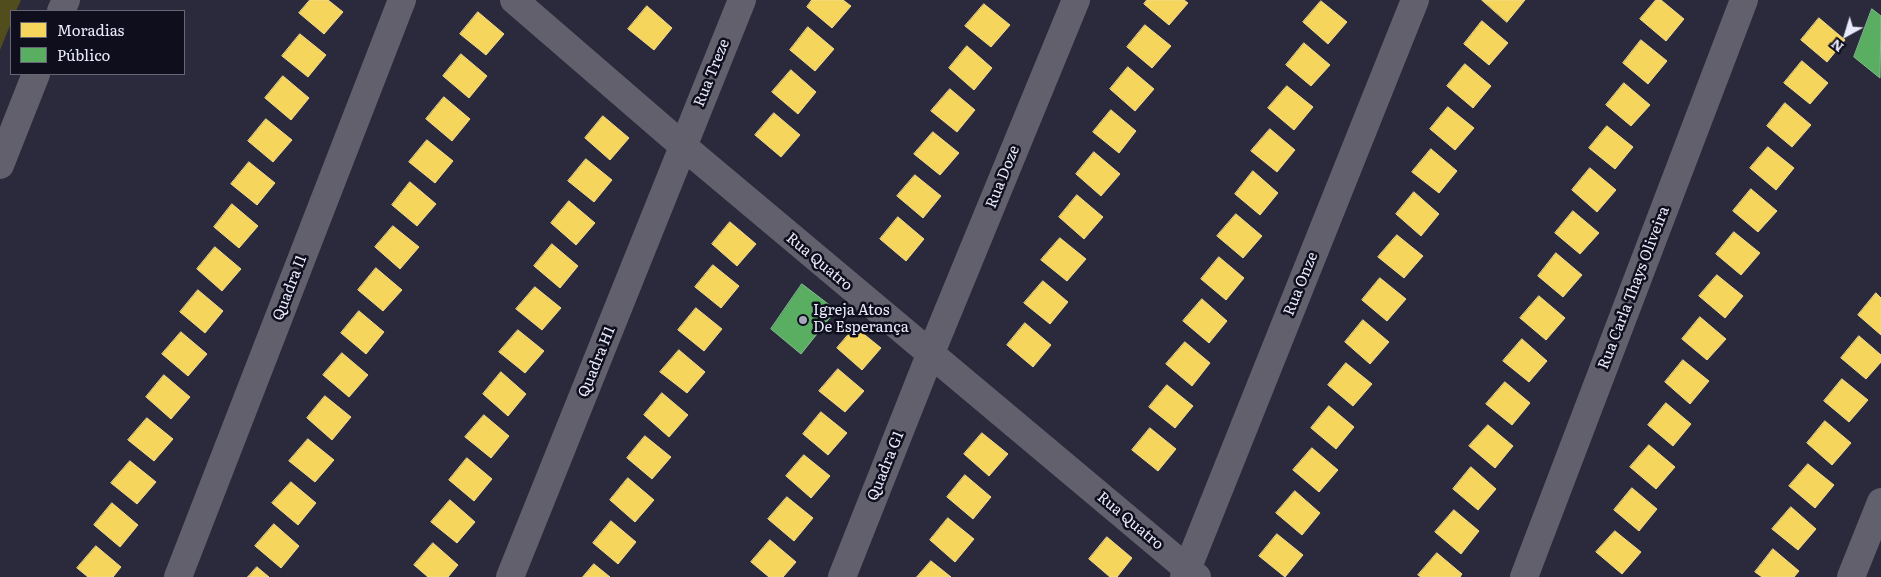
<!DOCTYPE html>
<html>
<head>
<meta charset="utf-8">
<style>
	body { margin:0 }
	#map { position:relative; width:1881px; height:577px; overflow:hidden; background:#2b2a3c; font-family:Literata,serif }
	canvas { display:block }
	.legend { position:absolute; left:10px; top:10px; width:175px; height:65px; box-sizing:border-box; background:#0e0e1d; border:1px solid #666676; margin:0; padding:6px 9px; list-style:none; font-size:15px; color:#e9eafc }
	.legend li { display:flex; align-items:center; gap:10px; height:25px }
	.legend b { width:25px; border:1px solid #666676 }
	.north { position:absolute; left:1821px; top:10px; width:50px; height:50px; -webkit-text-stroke:4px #0e0e1d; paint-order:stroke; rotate:219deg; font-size:14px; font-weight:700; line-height:20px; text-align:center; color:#e9eafc }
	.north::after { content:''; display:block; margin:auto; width:18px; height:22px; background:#e9eafc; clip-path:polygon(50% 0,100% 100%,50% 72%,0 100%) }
</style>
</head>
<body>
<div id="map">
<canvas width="1881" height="577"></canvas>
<ul class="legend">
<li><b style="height:14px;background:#f6d55c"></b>Moradias</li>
<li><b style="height:14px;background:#5aae61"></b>Público</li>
</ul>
<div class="north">N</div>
</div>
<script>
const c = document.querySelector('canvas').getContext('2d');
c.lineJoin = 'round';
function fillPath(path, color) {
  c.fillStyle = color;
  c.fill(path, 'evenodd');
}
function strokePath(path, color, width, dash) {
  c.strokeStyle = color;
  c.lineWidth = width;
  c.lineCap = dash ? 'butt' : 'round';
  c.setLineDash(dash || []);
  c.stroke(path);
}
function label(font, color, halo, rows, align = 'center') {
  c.font = font + ' Literata,serif';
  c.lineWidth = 5;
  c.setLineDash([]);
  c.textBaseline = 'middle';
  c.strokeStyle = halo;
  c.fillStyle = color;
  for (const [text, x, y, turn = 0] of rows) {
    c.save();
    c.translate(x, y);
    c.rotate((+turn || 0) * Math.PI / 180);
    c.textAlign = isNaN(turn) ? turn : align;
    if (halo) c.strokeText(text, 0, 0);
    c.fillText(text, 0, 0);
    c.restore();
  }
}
const forest = new Path2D(`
	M0 0H21L16 11H11V23L0 50Z`);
const homes = new Path2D(`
	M310 0H328L343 12 324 34 299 13Z
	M812 0H843L851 6 832 28 807 7Z
	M1147 0H1184L1188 3 1169 25 1144 4Z
	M1482 0H1525L1507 22Z
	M1656 0H1661L1684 19 1666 41 1640 19Z
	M1321 1 1347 22 1328 44 1303 22Z
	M984 4 1010 25 991 47 965 26Z
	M647 6 672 28 654 50 628 29Z
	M478 12 504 34 486 55 460 34Z
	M1819 18 1845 40 1827 62 1801 40Z
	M1482 21 1508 43 1489 65 1464 44Z
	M1145 25 1171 46 1152 68 1127 47Z
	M808 27 834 49 815 71 790 50Z
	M300 34 326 55 308 77 282 56Z
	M1641 40 1667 61 1648 84 1623 63Z
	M1304 43 1330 65 1311 86 1286 65Z
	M967 46 992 68 974 90 949 68Z
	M461 54 487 76 469 98 443 76Z
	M1802 61 1828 83 1810 104 1784 83Z
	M1465 64 1491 86 1473 108 1447 86Z
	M1128 67 1154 89 1135 111 1110 89Z
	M791 70 816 92 798 114 772 92Z
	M283 76 309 98 291 120 265 98Z
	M1624 83 1650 105 1631 126 1606 105Z
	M1287 86 1313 107 1294 130 1268 108Z
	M950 89 975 110 957 132 931 111Z
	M444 97 470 119 452 141 426 119Z
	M1785 103 1811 125 1792 147 1767 126Z
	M1448 107 1474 128 1455 150 1430 129Z
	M1111 110 1136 131 1119 153 1093 132Z
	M774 113 800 135 781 157 755 135Z
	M603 116 629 138 610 160 585 138Z
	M266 119 292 140 273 162 248 141Z
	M1607 126 1633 147 1615 169 1589 148Z
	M1270 129 1295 150 1277 172 1251 151Z
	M933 132 959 153 940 175 914 154Z
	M427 140 453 161 435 183 409 162Z
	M1768 147 1794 168 1776 190 1750 168Z
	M1431 149 1457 171 1439 193 1412 172Z
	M1094 152 1120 174 1101 196 1076 174Z
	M586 159 612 180 594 202 568 181Z
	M249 162 275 183 257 205 231 184Z
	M1590 168 1616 190 1597 212 1572 190Z
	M1253 171 1278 193 1260 215 1235 194Z
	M915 175 941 196 923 218 897 196Z
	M410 182 436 204 417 226 392 205Z
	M1751 189 1777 211 1758 232 1733 211Z
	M1414 192 1439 214 1421 236 1396 214Z
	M1077 195 1103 217 1084 239 1059 217Z
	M569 201 595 223 576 245 551 223Z
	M232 204 258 226 239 248 214 227Z
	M1573 211 1599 233 1580 254 1555 233Z
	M1236 214 1262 236 1243 258 1217 236Z
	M898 217 924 239 906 261 880 239Z
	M730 222 756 244 737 266 712 244Z
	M393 226 419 247 400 269 375 247Z
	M1734 232 1760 253 1741 275 1716 254Z
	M1397 235 1423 256 1404 278 1378 257Z
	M1060 238 1086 259 1067 281 1041 260Z
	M552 244 578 266 560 288 534 266Z
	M215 247 241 269 222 291 197 269Z
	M1556 253 1582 275 1563 297 1538 276Z
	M1219 257 1244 278 1226 300 1201 279Z
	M713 265 739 286 721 308 695 287Z
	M376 268 402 290 383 311 358 290Z
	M1717 275 1743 296 1725 318 1699 296Z
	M1380 278 1406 299 1387 321 1362 300Z
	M1043 281 1068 302 1050 324 1024 303Z
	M535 287 561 308 542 330 516 309Z
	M198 290 223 311 205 333 180 312Z
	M1876 293 1881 298V335L1858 315Z
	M1539 296 1565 318 1546 340 1520 318Z
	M1202 299 1227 321 1209 343 1183 321Z
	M696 308 722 329 704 351 678 330Z
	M359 311 384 332 366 354 341 333Z
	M1700 317 1726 339 1707 360 1682 339Z
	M1363 320 1389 342 1370 364 1345 342Z
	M1025 323 1051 345 1033 367 1007 345Z
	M855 327 881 348 862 370 837 348Z
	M518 330 544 351 525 373 499 352Z
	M181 332 207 354 188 376 162 354Z
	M1859 336 1881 355V362L1866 379 1841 358Z
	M1522 339 1547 361 1529 382 1503 361Z
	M1185 342 1210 363 1192 386 1166 364Z
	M679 350 705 372 687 393 660 372Z
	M342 353 368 375 349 397 323 375Z
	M1683 360 1709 381 1690 404 1665 382Z
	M1346 363 1372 384 1353 406 1328 385Z
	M838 369 864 391 845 412 819 391Z
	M501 372 526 394 508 416 483 394Z
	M164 375 190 397 171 419 146 397Z
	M1842 379 1868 400 1849 422 1824 401Z
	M1505 382 1530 403 1512 425 1486 404Z
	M1167 385 1193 406 1175 428 1149 407Z
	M662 393 688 415 669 437 644 415Z
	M325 396 351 417 332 440 307 418Z
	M1666 403 1691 424 1673 446 1648 425Z
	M1329 406 1354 427 1336 449 1311 428Z
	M821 412 847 433 828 455 803 434Z
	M484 415 509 436 491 458 465 437Z
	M147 418 173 439 154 461 128 440Z
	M1825 421 1851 443 1832 465 1807 443Z
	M1488 425 1513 446 1495 468 1469 446Z
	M1150 428 1176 449 1158 471 1132 450Z
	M982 433 1008 454 989 476 964 454Z
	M645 436 671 457 652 479 627 458Z
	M308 439 334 460 315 482 289 461Z
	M1649 445 1675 467 1656 489 1630 467Z
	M1312 448 1338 470 1319 492 1293 470Z
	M804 455 830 476 811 498 786 476Z
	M467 458 492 479 474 501 449 480Z
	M130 461 156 482 137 504 111 483Z
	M1808 464 1834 485 1815 508 1789 486Z
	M1471 467 1496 489 1478 510 1453 489Z
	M965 475 991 497 973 519 947 497Z
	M628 478 654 500 635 522 610 500Z
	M291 482 316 503 298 525 272 503Z
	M1632 488 1657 509 1639 531 1614 510Z
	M1295 491 1320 513 1302 535 1276 513Z
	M787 497 813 518 794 541 768 519Z
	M450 500 475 522 457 543 431 522Z
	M112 503 138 525 120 547 94 525Z
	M1791 507 1816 529 1798 550 1772 529Z
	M1454 510 1479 531 1461 554 1435 532Z
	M948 518 974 539 955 562 930 540Z
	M611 521 636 542 618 564 593 543Z
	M274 524 299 546 281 568 255 546Z
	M1615 531 1641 552 1622 574 1596 552Z
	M1277 534 1303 555 1285 577 1259 556Z
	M1107 537 1132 558 1117 577H1110L1089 559Z
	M770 540 796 562 783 577H769L751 562Z
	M433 543 458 565 448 577H428L414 565Z
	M96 546 121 567 113 577H88L77 568Z
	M1773 549 1799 571 1794 577H1762L1755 572Z
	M1437 553 1462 574 1460 577H1421L1418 575Z
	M931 561 951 577H917Z
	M594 564 610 577H583Z
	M257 567 269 577H248Z`);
const public = new Path2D(`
	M1872 9 1881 16 1880 78 1854 57Z
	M802 284 836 310 801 354 771 329Z`);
const minor = new Path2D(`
	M514 0 683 146 1197 577
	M61 11 66 0
	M0 165 36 74
	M178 577 402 0
	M510 577 742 0
	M842 577 930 355 1076 0
	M1184 577 1415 0
	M1524 577 1744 0
	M1851 577 1881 502`);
const markers = [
	[803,320,5,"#a6a7b9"]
];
const streetNames = [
	["Rua Treze",712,73,-68],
	["Rua Doze",1003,177,-68],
	["Rua Quatro",819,262,40],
	["Rua Onze",1301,284,-68],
	["Quadra I1",290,288,-69],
	["Rua Carla Thays Oliveira",1634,288,-69],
	["Quadra H1",597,362,-68],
	["Quadra G1",886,466,-68],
	["Rua Quatro",1130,521,40]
];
const poiNames = [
	["Igreja Atos",813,311],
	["De Esperança",813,328]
];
fillPath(forest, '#524d1d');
fillPath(homes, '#f6d55c');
strokePath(homes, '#f2db8c', 1);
fillPath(public, '#5aae61');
strokePath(public, '#85c090', 1);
strokePath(minor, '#61606c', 28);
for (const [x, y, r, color] of markers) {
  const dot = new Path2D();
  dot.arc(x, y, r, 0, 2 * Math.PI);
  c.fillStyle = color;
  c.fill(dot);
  strokePath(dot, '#0e0e1d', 2);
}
label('15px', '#e9eafc', '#0e0e1d', streetNames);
label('15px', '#e9eafc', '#0e0e1d', poiNames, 'left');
</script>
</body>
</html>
